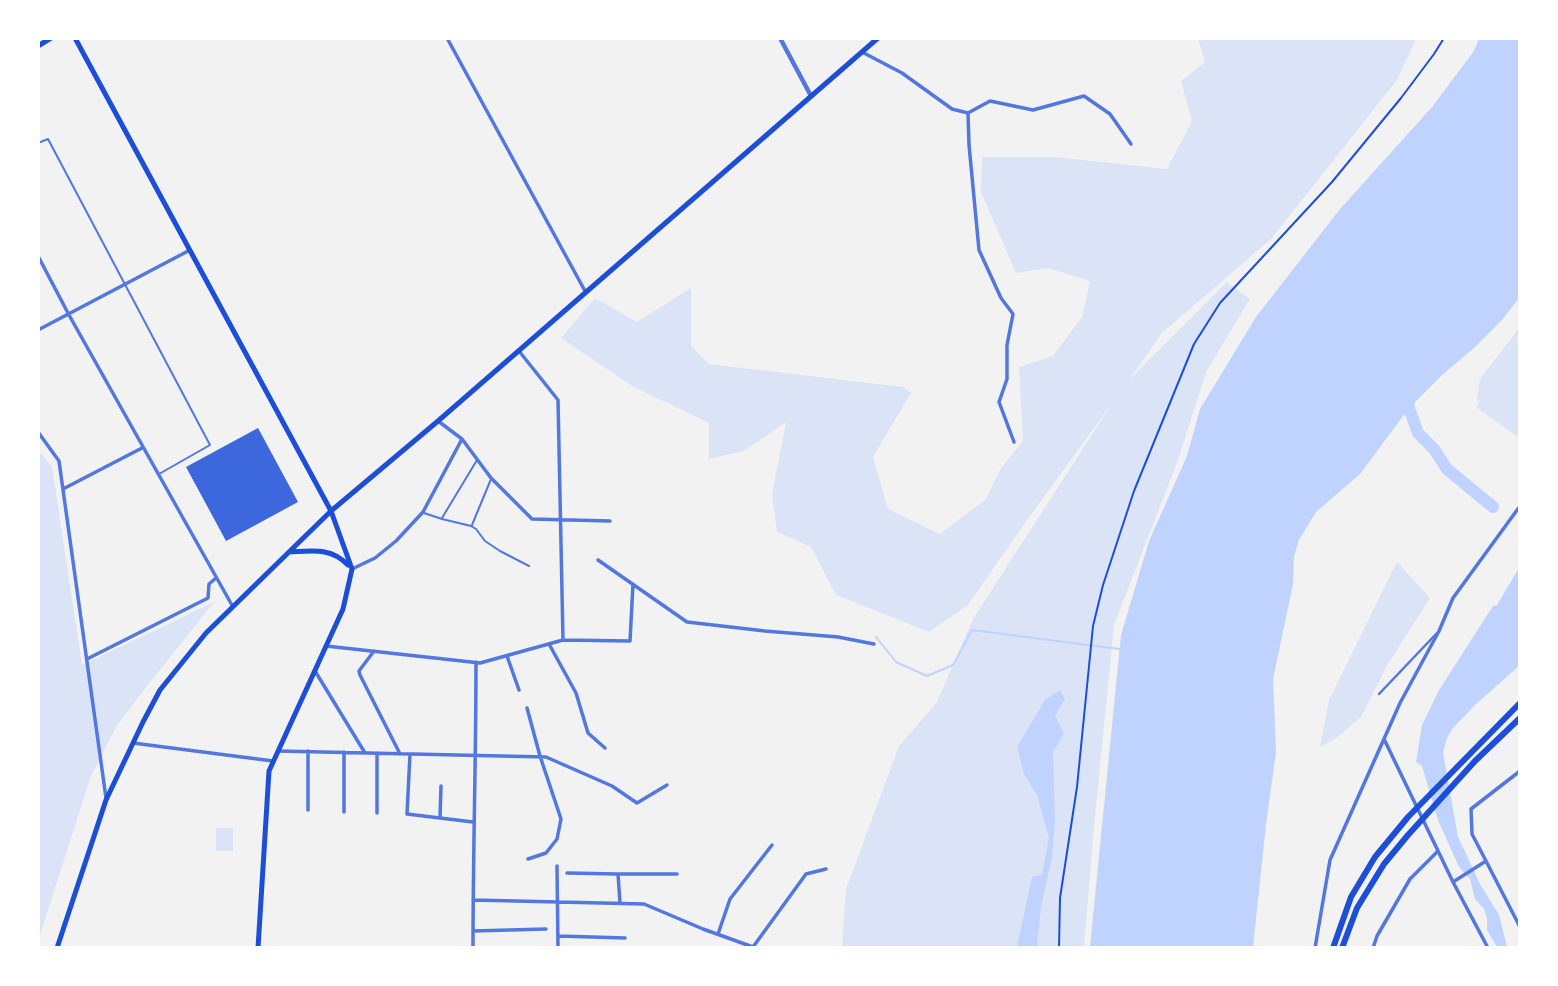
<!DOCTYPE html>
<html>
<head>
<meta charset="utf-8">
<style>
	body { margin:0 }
	#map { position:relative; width:1558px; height:986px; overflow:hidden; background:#f2f2f2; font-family:Roboto,sans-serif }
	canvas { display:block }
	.frame { position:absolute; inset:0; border:40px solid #fff; pointer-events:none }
</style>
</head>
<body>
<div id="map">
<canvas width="1558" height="986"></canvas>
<div class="frame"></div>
</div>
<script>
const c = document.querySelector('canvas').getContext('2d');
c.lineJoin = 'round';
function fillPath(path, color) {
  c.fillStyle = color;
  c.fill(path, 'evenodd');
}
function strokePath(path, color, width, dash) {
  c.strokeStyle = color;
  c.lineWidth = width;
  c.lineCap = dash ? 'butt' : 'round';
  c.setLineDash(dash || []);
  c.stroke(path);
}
const green = new Path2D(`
	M1198 39H1416L1397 80 1271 239 1162 333 1129 380 1227 282 1250 299 1206 372 1178 460 1114 625 1094 827 1084 947H842L846 889 899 746 937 702 973 619 1113 402 1027 520 968 605 929 632 836 595 811 547 777 532 772 495 786 422 744 451 709 459V423L632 386 561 338 595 298 637 322 691 288V346L709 364 903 387 911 393 873 457 888 509 940 534 986 499 1001 468 1023 441 1019 367 1053 356 1082 317 1090 281 1048 268 1016 273 981 192 982 157H1054L1167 169 1192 121 1181 81 1205 62Z
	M1519 328V438L1476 407 1480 402 1477 400 1480 379Z
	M39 451 52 467 82 665 214 602 147 686 116 727 91 776 39 938Z
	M1397 562 1430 598 1388 664 1361 717 1335 739 1320 747 1329 700Z
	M216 828H233V851H216Z`);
const water = new Path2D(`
	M1479 39H1519V298L1501 321 1475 347 1441 376 1409 408 1360 474 1316 512 1299 540 1294 556 1293 584 1273 679 1276 752 1266 824 1253 947H1090L1121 635 1149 541 1187 456 1200 409 1256 317 1340 209 1432 107 1474 51Z
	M1519 568V666L1475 705 1452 729 1447 738 1443 753 1458 837 1480 884 1499 915 1507 947H1497L1487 930V918L1484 909 1475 899 1470 879 1459 867 1438 820 1422 766 1416 762 1422 725 1439 690 1493 606 1497 605Z
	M1060 690 1065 699 1055 715 1064 734 1053 752 1055 821 1052 857 1041 907 1037 947H1017L1032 877 1042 875 1049 838 1037 795 1024 774 1017 747 1045 700Z`);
const stream = new Path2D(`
	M876 637 896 662 927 676 953 665 972 630 1119 649`);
const river = new Path2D(`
	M1408 394 1409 408 1418 433 1434 449 1447 469 1493 507`);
const building = new Path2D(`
	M258 428 298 502 226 541 186 467Z`);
const path = new Path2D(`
	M1059 948 1060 898 1077 787 1093 626 1103 585 1134 491 1194 344 1220 303 1332 182 1401 98 1434 54 1444 38`);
const service = new Path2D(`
	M38 143 48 139 210 445 159 474
	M424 513 442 519 471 526 476 529 485 541 500 551 529 566
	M442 518 477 460
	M472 525 491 479`);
const pedestrian = new Path2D(`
	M1379 694 1437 633`);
const minor = new Path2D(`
	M447 38 585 291
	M862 52 902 73 952 109 968 113 969 145 979 250 1001 298 1013 314 1007 345V379L999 402 1014 442
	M968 113 990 101 1033 110 1084 96 1110 114 1131 144
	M38 256 69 315 233 607
	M38 330 190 250
	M519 351 558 400 563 640
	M438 421 462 439 491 478 532 519 610 521
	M38 432 59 461 106 798
	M63 489 142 448
	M598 560 687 622 765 631 838 637 874 644
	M352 569 375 558 396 541 423 512 462 439
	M549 644 576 693 588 733 605 748
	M326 646 480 663 563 640 630 641 633 584
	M374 651 359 671 360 675 400 754
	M507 656 519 690
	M87 659 208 598 209 584 216 578
	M315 671 365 753
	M527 708 540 756 561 819 557 839 546 853 528 859
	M1384 739 1453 882
	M133 743 273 761
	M278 751 546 757 612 786 637 803 667 785
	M344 752V812
	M410 754 407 814 473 822
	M308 810V751
	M377 813V753
	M440 818 441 786
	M1486 861 1520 927
	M557 866 558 948
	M567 873 618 874 620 903
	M618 874H677
	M473 900 644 904 703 929 753 947 806 874 826 869
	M473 931 546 929
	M718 934 730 899 772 845
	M558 936 625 938
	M473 948C473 852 476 758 476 662
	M1315 948 1330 860 1400 703 1439 631 1453 598 1520 506
	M1373 948 1377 936 1410 879 1438 851
	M1488 948 1453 882 1486 861 1472 834 1471 809 1520 771`);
const tertiary = new Path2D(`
	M780 38 811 96`);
const secondary = new Path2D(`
	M75 38 331 511 352 569 343 609 269 771 258 948
	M38 46 51 38
	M289 552C312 551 331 547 348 565
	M57 948 106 800 143 722 160 690 206 633 331 511 438 421 878 38`);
const trunk = new Path2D(`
	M1333 948 1351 897 1375 857 1408 817 1520 703
	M1342 948 1357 908 1384 864 1408 835 1475 761 1520 718`);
fillPath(green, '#dbe4f7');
fillPath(water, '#bfd3fe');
strokePath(stream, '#bfd3fe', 2);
strokePath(river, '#bfd3fe', 12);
fillPath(building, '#3d67dc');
strokePath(path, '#1d4ed8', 2);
strokePath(service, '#5277de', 2);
strokePath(pedestrian, '#5277de', 2.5);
strokePath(minor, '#5277de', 3.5);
strokePath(tertiary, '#5277de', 4.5);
strokePath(secondary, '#1d4ed8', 5);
strokePath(trunk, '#1d4ed8', 6);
</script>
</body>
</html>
